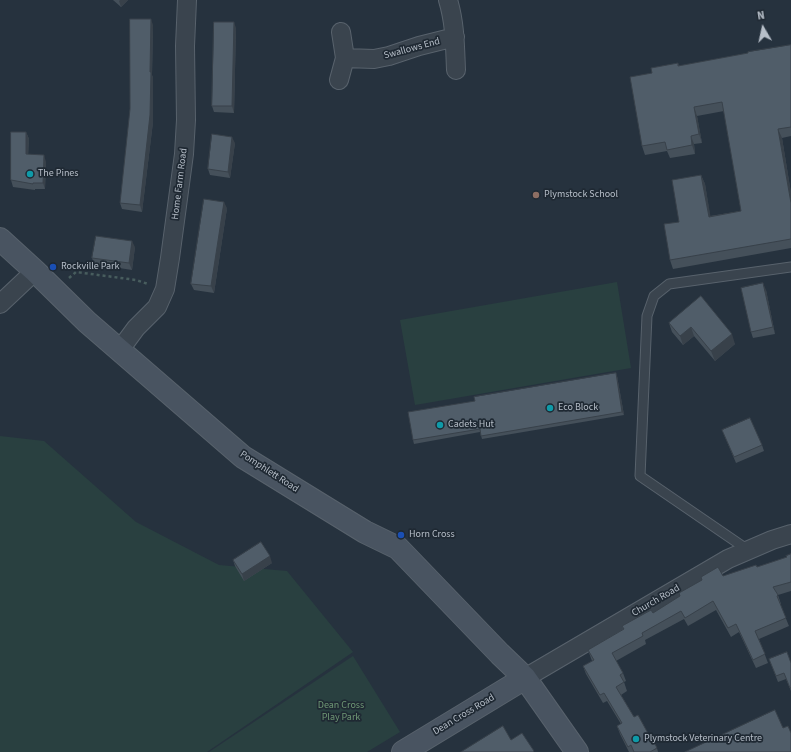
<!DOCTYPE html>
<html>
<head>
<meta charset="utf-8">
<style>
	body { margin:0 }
	#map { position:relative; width:791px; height:752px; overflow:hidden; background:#26323e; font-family:"Source Sans 3",sans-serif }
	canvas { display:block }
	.north { position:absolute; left:743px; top:8px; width:40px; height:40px; -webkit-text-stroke:3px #1f2933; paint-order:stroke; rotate:351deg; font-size:11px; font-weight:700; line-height:16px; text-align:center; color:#b7bfc9 }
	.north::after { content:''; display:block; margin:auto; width:14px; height:18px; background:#b7bfc9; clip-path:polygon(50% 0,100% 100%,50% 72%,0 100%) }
</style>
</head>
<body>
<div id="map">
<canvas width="791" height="752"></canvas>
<div class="north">N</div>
</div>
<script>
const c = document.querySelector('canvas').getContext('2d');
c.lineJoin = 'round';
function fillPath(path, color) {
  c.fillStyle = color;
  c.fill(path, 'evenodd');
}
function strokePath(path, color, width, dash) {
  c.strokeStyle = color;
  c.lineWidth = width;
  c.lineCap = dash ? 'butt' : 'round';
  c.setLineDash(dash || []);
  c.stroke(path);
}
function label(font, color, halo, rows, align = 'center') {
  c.font = font + ' "Source Sans 3",sans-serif';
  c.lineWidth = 3.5;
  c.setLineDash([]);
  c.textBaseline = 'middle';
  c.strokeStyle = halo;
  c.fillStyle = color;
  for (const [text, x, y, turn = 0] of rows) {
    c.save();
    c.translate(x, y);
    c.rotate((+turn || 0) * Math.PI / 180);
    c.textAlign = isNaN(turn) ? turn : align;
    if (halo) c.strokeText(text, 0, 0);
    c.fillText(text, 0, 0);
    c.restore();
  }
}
const green = new Path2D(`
	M617 282 631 368 415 405 400 320Z
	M0 436 44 441 136 522 219 565 287 571 353 652 207 752H0Z
	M353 656 400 732 367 752H209Z`);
const path = new Path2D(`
	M69 278 76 272 136 280 148 284`);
const lane = new Path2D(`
	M748 550 640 476 647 316 654 296 669 284 791 267`);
const street = new Path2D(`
	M448 0C455 23 455 46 456 70
	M345 58 374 59 389 56 419 46 455 37
	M339 80 345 58 341 32
	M0 304 35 271
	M119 351 136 328 157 307 165 289 170 258 184 154 186 120 185 46 187 0
	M525 678 728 559 772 540 791 534`);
const secondary = new Path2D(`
	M0 239 35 271 87 322 243 457 365 532 398 548 500 654 525 678 577 752
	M403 752 525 678`);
const wall = new Path2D(`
	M113 0H128L121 7Z
	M153 25 152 75 153 78V122L142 212 122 209 120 203Z
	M236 28 234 113 214 112 212 106Z
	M791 45V136L782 138 791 193V248L673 269 670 260 679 222 701 175 705 184 710 216 741 211 724 111 697 116 702 143 694 144 695 154 670 158 667 151 645 155 642 146 652 73 678 63 679 66Z
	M26 132 29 139 28 154 46 162 45 189H35V190L13 187 11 180Z
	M235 143 230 178 210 175 208 169Z
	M227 208 214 293 194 290 191 284Z
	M135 247 132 270 94 264 92 258Z
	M766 290 775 334 753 338 751 332Z
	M701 296 735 344 715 361 694 336 683 345 672 332 669 323Z
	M617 376 624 415 482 439 480 432 414 444 413 440Z
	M722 430 762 445 764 451 736 463Z
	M791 554V591L778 595 781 604H780L789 626 759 639 768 663 756 668 739 632 731 637 716 610 688 626 684 619 645 640 646 644 616 661 623 673 626 681 624 682 627 691 621 695 634 717 650 737 657 748 658 752H629L620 734 617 726 621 724 607 701 603 703 586 674 583 666 592 661 588 650 623 629 622 626 653 613 680 596 702 580 701 577 723 576 757 567 787 557Z
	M233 560 272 563 244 581 235 566Z
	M769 659 791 663V691L786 679 778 682Z`);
const shadedWall = new Path2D(`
	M120 0H128L121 7 119 1Z
	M151 19 153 25 152 75 153 78V122L142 212 140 205Z
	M234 22 236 28 234 113 232 106Z
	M694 107 697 116 702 143 699 134Z
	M778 129 782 138 791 193V203Z
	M26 132 29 139 28 160 26 154Z
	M691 136 694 144 695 154 692 145Z
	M232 137 235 143 230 178 228 172Z
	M44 155 46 162 45 189 43 183Z
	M701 175 705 184 712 225 709 217Z
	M224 202 227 208 214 293 211 286Z
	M132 241 135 247 132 270 129 263Z
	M763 283 766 290 775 334 773 327Z
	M691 327 694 336 683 345 680 336Z
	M732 334 735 344 715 361 711 351Z
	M616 373 617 376 624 415 622 412Z
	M270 556 272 563 244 581 242 574Z`);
const building = new Path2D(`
	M130 19H151L150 72H151L150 115 140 205 120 203 130 109Z
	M214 22H234L232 106H212Z
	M791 45V127L778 129 791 203V239L670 260 664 224 679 222 672 180 701 175 709 217 741 211 722 102 694 107 699 134 691 136 692 145 667 150 665 142 642 146 630 77 652 73 651 68 678 63V66L748 53V52Z
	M11 132H26V154L44 155 43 183H33V184L11 180Z
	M212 134 232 137 228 172 208 169Z
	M204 199 224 202 211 286 191 284Z
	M96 236 132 241 129 263 92 258Z
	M763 283 773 327 751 332 741 288Z
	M701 296 732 334 711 351 691 327 680 336 669 323Z
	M616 373 622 412 481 436 480 429 413 440 408 412 475 401 474 397Z
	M750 418 762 445 734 457 722 430Z
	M261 542 270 556 242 574 233 560Z
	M791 554V582L773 587 778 595 777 596 786 618 755 631 765 654 753 660 736 624 728 628 713 601 685 618 681 611 642 633 643 636 612 653 623 673 620 675 624 682 616 687 634 717 638 715 650 737 651 736 657 748 650 752H634L631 745 628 747 617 726 622 723 604 693 600 695 583 666 594 660 588 650 624 629 622 626 651 610 653 613 680 596 679 593 702 580 701 577 718 567 723 576 756 565 757 567 787 557 786 556Z
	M787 652 791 663V688H790L784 673 776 676 769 659Z
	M775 710 783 728 788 726 791 733V752H685Z
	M503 726 511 740 522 733 534 751 533 752H461Z`);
const markers = [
	[30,174,4,"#0f9aa8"],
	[536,195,4,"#8d6e63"],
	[53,267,4,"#1a4fb4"],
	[550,408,4,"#0f9aa8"],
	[440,425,4,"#0f9aa8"],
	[401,535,4,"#1a4fb4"],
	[636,739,4,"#0f9aa8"]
];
const streetNames = [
	["Swallows End",412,49,-15],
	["Home Farm Road",180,184,-83],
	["Pomphlett Road",269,472,33],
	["Church Road",656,601,-30],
	["Dean Cross Road",464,715,-31]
];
const poiNames = [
	["The Pines",38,174],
	["Plymstock School",544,195],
	["Rockville Park",61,267],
	["Eco Block",558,408],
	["Cadets Hut",448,425],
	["Horn Cross",409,535],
	["Plymstock Veterinary Centre",644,739]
];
const parkNames = [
	["Dean Cross",341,706],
	["Play Park",341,718]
];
fillPath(green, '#294040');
strokePath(lane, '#58626c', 11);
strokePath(street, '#58626c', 20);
strokePath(secondary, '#58626c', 24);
strokePath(path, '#485d5e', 2.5, [3, 3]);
strokePath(lane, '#3a444e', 9);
strokePath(street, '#3a444e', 18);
strokePath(secondary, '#495461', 22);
fillPath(wall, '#45505a');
fillPath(shadedWall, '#38414a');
fillPath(building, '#505d69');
strokePath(building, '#38414a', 1);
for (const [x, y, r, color] of markers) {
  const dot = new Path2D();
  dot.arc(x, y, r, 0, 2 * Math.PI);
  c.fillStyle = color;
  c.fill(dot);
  strokePath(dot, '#1f2933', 1.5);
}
label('10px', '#b7bfc9', '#1f2933', streetNames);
label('10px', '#b7bfc9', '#1f2933', poiNames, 'left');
label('10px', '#6f9875', '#1f2933', parkNames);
</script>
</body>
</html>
